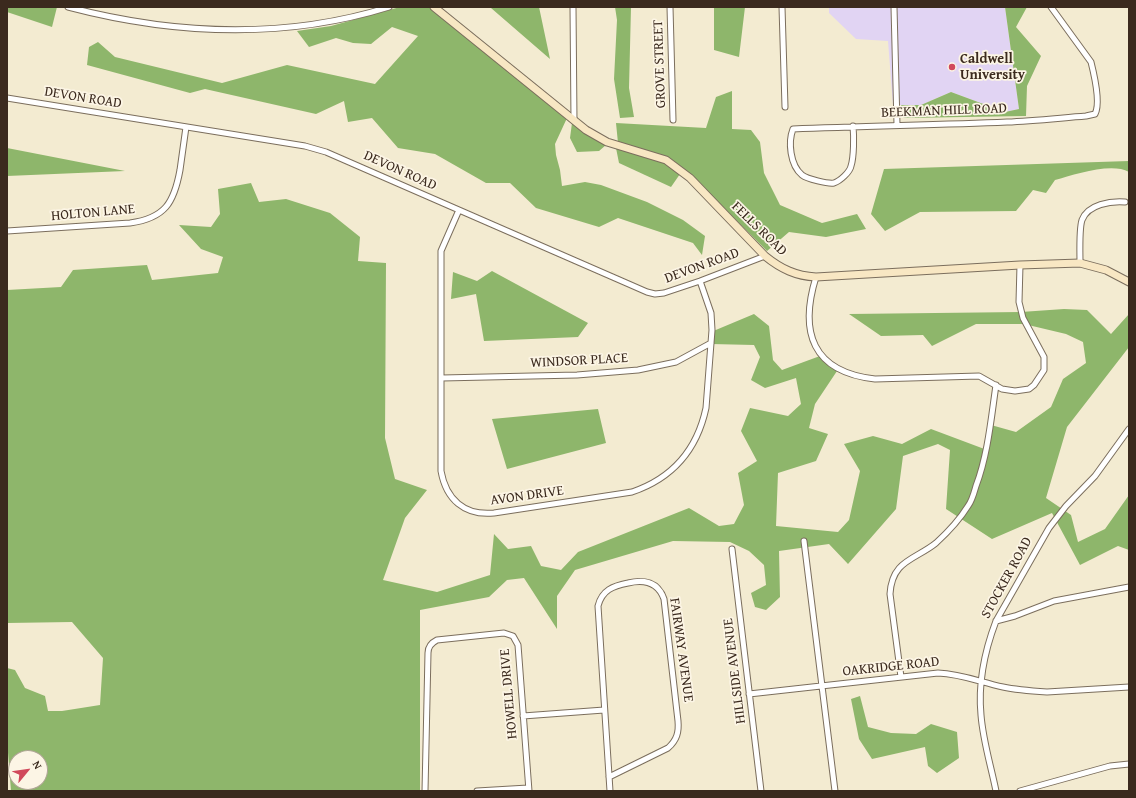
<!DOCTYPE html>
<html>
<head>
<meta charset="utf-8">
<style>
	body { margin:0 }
	#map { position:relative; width:1136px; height:798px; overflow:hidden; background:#f3ebd1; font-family:"Gentium Book Plus",serif }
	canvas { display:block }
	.frame { position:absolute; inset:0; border:8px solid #3b2a1e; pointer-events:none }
	.north { position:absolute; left:8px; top:750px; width:40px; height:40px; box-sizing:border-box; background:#fcf5e5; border:1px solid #afa495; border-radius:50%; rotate:61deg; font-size:11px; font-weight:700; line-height:16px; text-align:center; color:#3b2a1e }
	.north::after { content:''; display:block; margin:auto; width:14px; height:18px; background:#d1495b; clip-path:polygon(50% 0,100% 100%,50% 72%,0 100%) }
</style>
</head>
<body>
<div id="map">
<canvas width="1136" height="798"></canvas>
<div class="frame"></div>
<div class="north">N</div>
</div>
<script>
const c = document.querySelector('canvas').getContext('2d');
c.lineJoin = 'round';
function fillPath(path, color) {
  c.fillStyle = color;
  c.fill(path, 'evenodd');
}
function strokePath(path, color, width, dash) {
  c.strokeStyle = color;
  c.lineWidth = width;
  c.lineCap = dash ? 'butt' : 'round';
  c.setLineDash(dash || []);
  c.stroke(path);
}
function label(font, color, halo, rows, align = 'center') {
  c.font = font + ' "Gentium Book Plus",serif';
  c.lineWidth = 3.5;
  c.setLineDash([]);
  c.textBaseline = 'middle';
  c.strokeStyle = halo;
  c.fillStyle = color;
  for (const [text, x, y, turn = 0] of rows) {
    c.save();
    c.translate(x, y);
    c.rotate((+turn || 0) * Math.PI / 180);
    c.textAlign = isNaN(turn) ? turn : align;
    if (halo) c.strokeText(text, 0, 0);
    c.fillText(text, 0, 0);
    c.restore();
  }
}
const built = new Path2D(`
	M829 7H1005L1019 109 1005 112 951 92 921 105H893L888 41 856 39 829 13Z`);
const forest = new Path2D(`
	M7 7H57L52 27 7 12Z
	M400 7H431L567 118 555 144 556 155 560 170 562 186 585 182 601 185 647 202 683 220 705 236 702 255 693 243 618 218 599 227 536 208 510 183H486L435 154 398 148 372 118 348 122 344 101 316 114 205 89 190 93 87 65 89 47 98 42 115 57 222 83 287 65 375 84 418 36 392 27 371 44 353 43 336 38 309 47 297 31 331 26Z
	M493 7H539L550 59 491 8Z
	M615 7H631L629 88 634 117 620 118 614 79 617 20Z
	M714 7H745L739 57 714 50Z
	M1005 7H1027L1016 27 1041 56 1027 86 1026 116 903 118 901 105H921L951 92 1005 112 1019 109Z
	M732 91V129L751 130 760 142 764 173 780 205 822 223 857 214 866 229 826 237 789 232 767 251 692 176 666 157 618 143 616 123 706 128 716 97Z
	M572 123 606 145 599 151 577 152 570 138Z
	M7 148 125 171 7 176Z
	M616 148 664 163 680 174 671 187 619 163Z
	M1129 161V172C1111 162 1074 175 1055 180L1046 193 1033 190 1016 211 920 212 885 231 871 214 884 169Z
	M251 183 259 202 286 199 330 213 360 237 358 261 386 263 385 438 395 479 427 490 405 518 383 580 437 592 490 575 494 534 508 549 531 546 541 566 561 570 578 552 689 508 719 526 734 524 744 505 738 473 757 461 741 431 750 408 788 416 801 404 796 378 765 388 751 380 760 357 754 345 711 344V332L754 314 769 326 773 360 782 370 820 356 837 371 815 404 809 428 828 434 816 461 778 473 776 526 838 532 849 520 860 471 844 444 873 436 902 444 931 429 987 450 991 425 1016 432 1051 407 1063 379 1086 363 1083 342 1066 334 1024 324H976L932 346 923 335 881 336 849 314 1021 312 1064 309 1087 310 1111 334 1129 314V347L1067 427 1046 498 1071 515 1078 542 1105 529 1129 495V550L1118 546 1080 565 1052 513 992 539 946 509 950 450 938 444 903 456 896 509 848 564 829 544 779 551 780 597 766 610 755 607 751 593 766 585 764 565 749 551 730 542 673 541 575 570 557 596V629L524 578 507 580 489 597 420 610V791H11L7 740V668L15 670 25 688 45 696 48 711H62L100 705 103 658 72 622 7 623V290L61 287 73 270 147 265 152 280 218 273 223 257 201 249 179 225 211 227 220 214 218 189ZM16 758H40V782H16Z
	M453 272 477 281 492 271 588 323 578 337 484 341 476 294 451 299Z
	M598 409 606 443 507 469 492 419Z
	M860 696 868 727 891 733 916 734 931 724 957 732 959 758 937 773 928 766 925 747 872 759 859 739 851 699Z`);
const street = new Path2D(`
	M68 7C175 35 283 40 389 7
	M573 7 574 121
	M670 7 673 120
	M782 7 785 107
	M894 7 897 125
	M7 98 305 146 326 152 631 285 647 292 655 294 664 293 700 281 765 256
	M853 126C854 136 854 157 851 166 850 172 840 181 834 183 828 184 807 179 802 175 790 165 788 142 793 129 864 126 936 125 1007 122 1033 121 1060 118 1086 116L1095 114C1101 103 1094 74 1091 62L1051 7
	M459 210 441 251V471C446 499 464 516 494 513L632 492C673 478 697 450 706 408L712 330 711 313 700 281
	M7 231 130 223C165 218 174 203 180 170 182 156 184 141 186 127
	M1080 263C1080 252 1079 229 1082 220 1088 204 1111 201 1125 202
	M816 277C799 332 812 372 875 379L979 376 1002 389 1015 391 1029 389 1034 385 1044 370V357L1023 318 1019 302 1020 265
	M442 378 577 375 638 370 676 362 711 343
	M804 541 835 791
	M732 549 761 791
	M996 621 1015 616 1054 601 1129 587
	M901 677 890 594C892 560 915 560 936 543 948 532 960 519 968 506 972 501 974 493 976 486 988 454 991 419 996 385
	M749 694 938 673C962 674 980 682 1003 687 1017 690 1032 691 1047 692L1129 687
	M523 716 604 710
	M609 777 668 748C677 740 679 732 678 721L664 599C658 582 644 579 628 583 613 586 602 590 598 606L610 791
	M425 791 428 653C428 647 431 643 437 640L504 633 513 636 518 645 529 791
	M477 791 528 788
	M996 791C991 766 983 741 981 715 978 684 985 650 996 621L1049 528 1066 506 1095 476 1129 429
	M1020 791 1110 766 1129 764`);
const secondary = new Path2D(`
	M434 7 586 130 607 142 666 160 690 178 765 256C781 269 796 276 816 277L1020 265 1080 263 1106 270 1129 282`);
const markers = [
	[952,67,4,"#d1495b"]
];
const poiNames = [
	["Caldwell",960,59],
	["University",960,75]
];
const streetNames = [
	["GROVE STREET",660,64,-92],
	["DEVON ROAD",83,98,9],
	["BEEKMAN HILL ROAD",944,111,-2],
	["DEVON ROAD",400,171,24],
	["HOLTON LANE",93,213,-5],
	["FELLS ROAD",759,229,44],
	["DEVON ROAD",702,266,-20],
	["WINDSOR PLACE",579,361,-3],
	["AVON DRIVE",527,496,-8],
	["STOCKER ROAD",1007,578,-61],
	["FAIRWAY AVENUE",681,650,82],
	["OAKRIDGE ROAD",891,667,-6],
	["HILLSIDE AVENUE",735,671,-97],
	["HOWELL DRIVE",509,694,-95]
];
fillPath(built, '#e1d4f3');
fillPath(forest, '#8eb66b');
strokePath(street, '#7b6e5d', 7);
strokePath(secondary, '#7b6e5d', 9);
strokePath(street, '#fff', 5);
strokePath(secondary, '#f8e7c3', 7);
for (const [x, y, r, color] of markers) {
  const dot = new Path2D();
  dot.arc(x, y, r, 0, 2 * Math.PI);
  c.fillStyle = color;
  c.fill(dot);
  strokePath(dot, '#fcf5e5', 1.5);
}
label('bold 14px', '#3b2a1e', '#fcf5e5', poiNames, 'left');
label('14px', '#3b2a1e', '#fcf5e5', streetNames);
</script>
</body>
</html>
